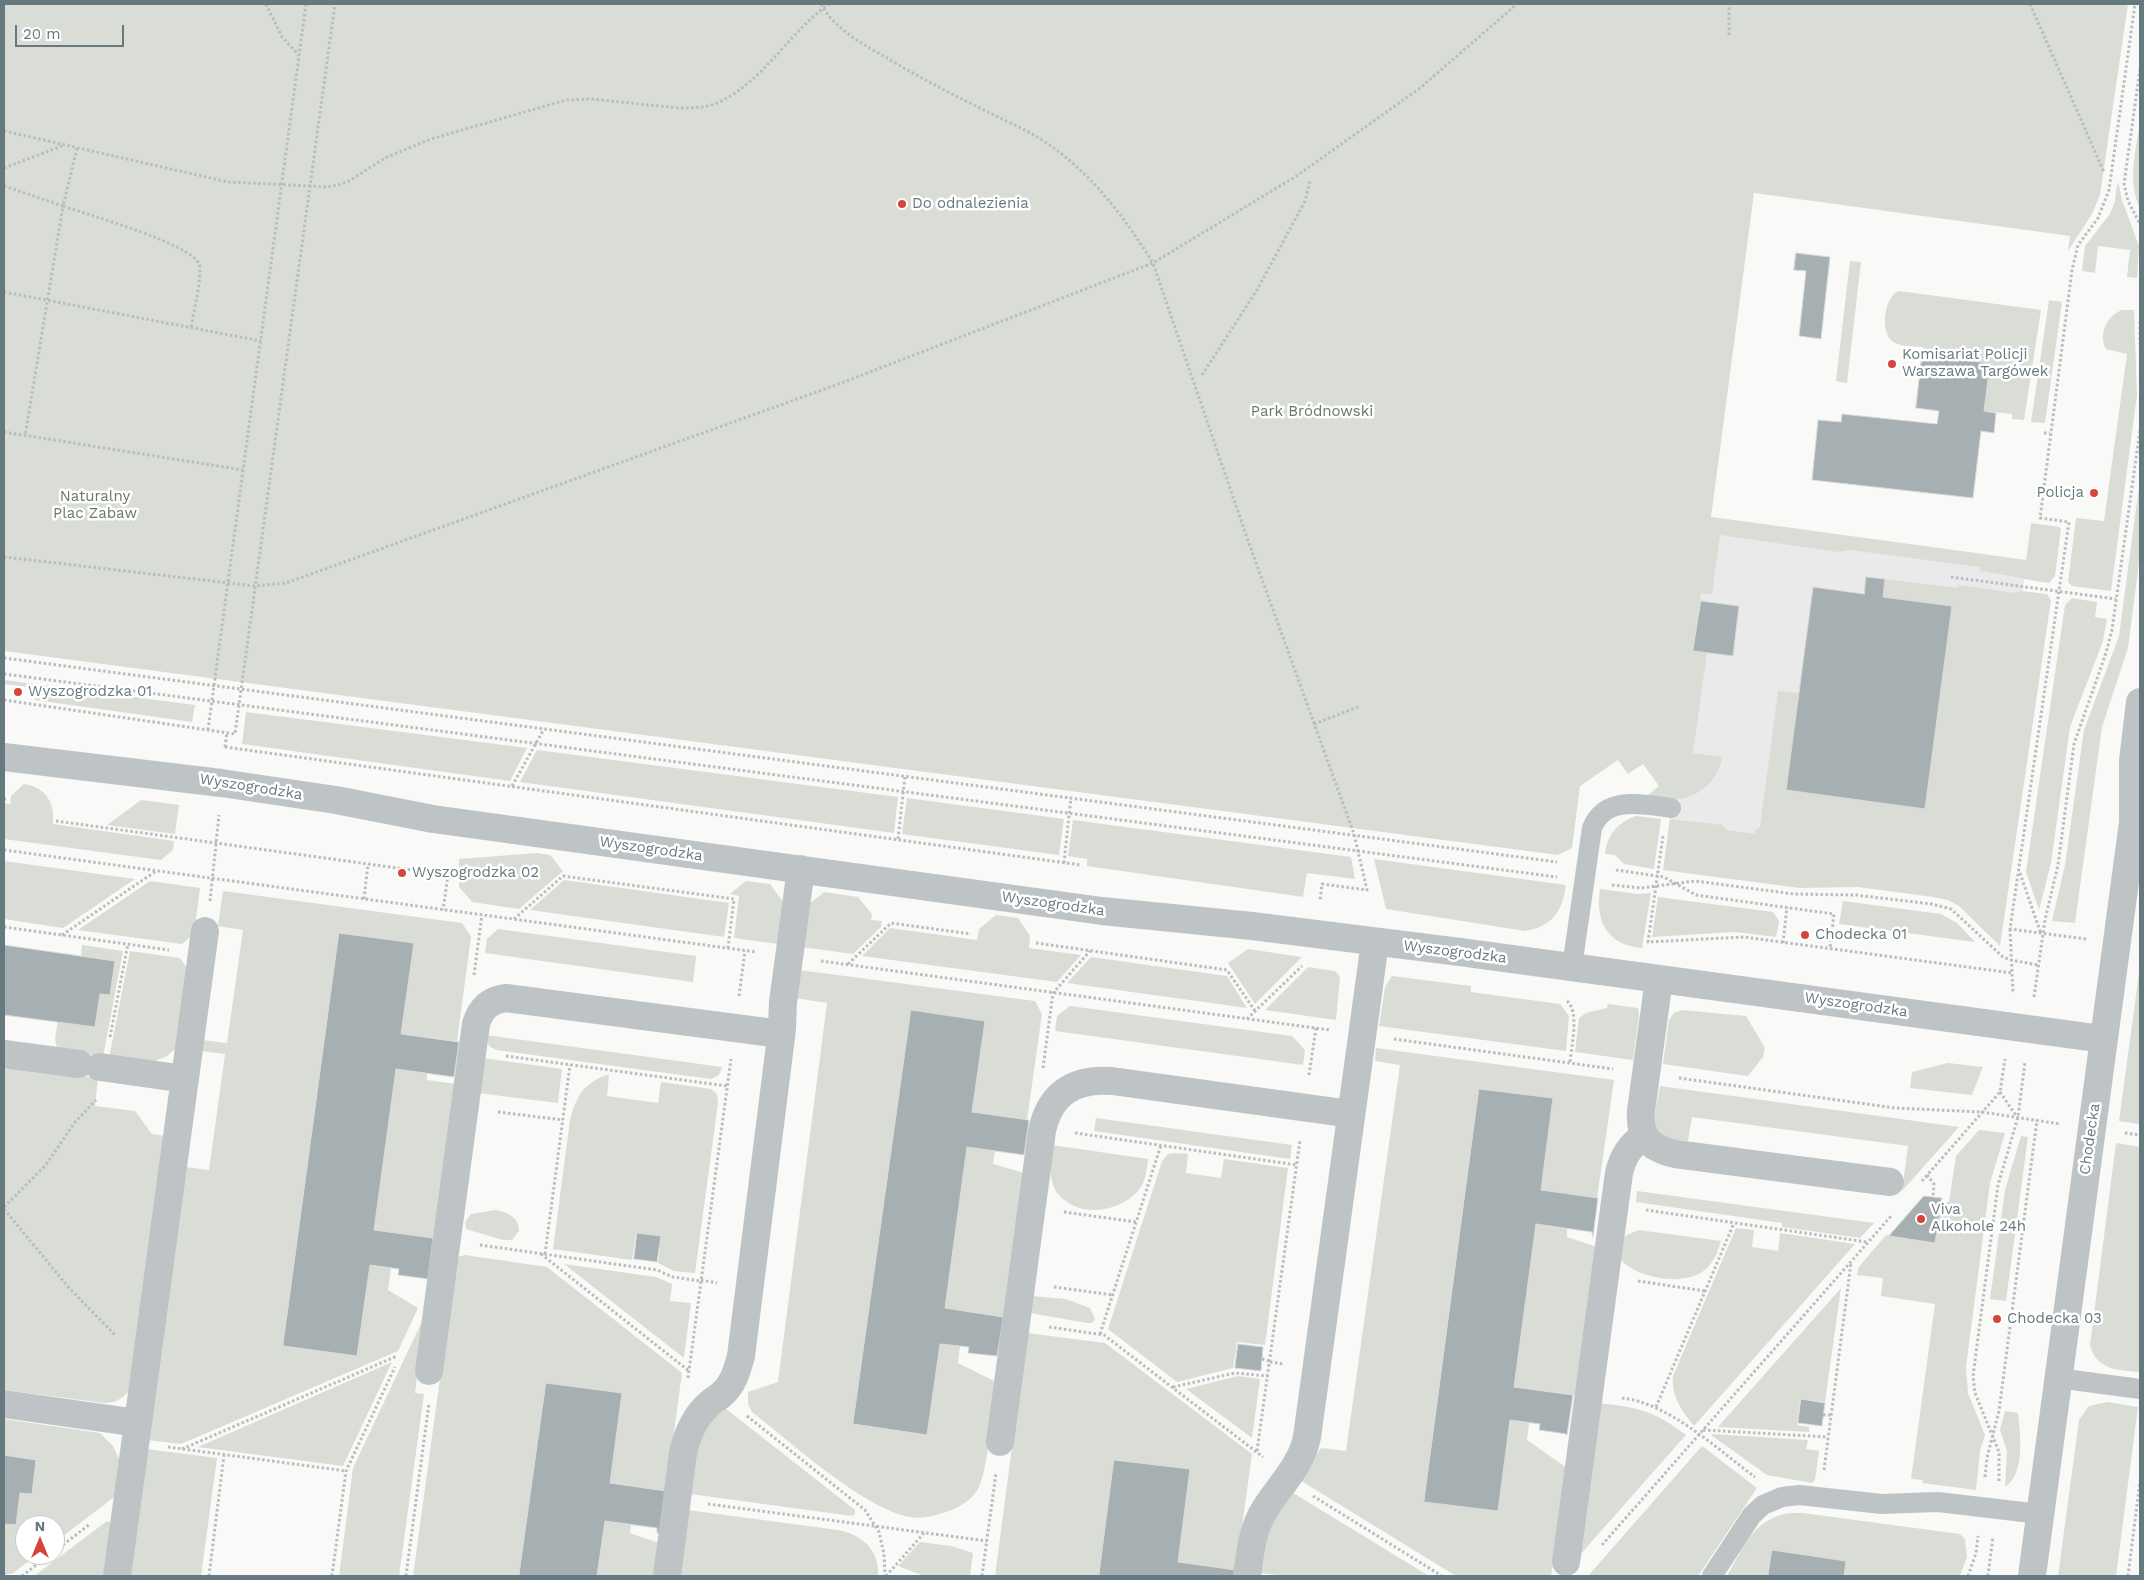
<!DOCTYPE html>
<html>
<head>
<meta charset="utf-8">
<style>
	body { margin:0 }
	#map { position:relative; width:2144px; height:1580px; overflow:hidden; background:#f9f9f7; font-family:"Work Sans",sans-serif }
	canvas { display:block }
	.frame { position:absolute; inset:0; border:5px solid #66797f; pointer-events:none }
	.north { position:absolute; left:15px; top:1515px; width:50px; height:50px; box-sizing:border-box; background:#fff; border:1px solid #c2c9cc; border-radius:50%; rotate:0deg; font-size:14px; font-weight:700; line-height:20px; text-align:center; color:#66797f }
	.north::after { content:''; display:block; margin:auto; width:18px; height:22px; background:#d4463b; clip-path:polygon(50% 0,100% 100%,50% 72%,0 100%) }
	.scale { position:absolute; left:15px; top:25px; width:109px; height:22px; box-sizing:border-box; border:2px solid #66797f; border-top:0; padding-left:6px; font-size:15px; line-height:18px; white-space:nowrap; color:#66797f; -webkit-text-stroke:4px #fff; paint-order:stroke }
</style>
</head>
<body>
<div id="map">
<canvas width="2144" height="1580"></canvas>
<div class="frame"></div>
<div class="north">N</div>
<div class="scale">20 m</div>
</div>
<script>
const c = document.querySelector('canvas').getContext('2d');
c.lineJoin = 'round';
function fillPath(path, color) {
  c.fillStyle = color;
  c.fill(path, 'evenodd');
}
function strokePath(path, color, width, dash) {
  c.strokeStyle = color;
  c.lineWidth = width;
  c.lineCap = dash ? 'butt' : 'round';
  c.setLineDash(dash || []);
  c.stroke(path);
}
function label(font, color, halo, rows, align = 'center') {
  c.font = font + ' "Work Sans",sans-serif';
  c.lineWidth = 5;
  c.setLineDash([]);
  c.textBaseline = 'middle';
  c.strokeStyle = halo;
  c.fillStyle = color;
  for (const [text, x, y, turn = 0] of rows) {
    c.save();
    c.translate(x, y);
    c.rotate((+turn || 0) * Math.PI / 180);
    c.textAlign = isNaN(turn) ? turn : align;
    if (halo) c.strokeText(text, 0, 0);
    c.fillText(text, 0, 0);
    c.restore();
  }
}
const built = new Path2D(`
	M1711 517 2027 560 1983 879 1667 838Z`);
const green = new Path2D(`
	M4 4H2128L2100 195 2092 214 2068 251 2070 236 1754 193 1711 517 2026 560 2031 523 2059 527 2061 529 2055 576 2049 583C2025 580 2004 574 1980 571V567L1850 550 1838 552 1720 535 1712 594 1701 593 1694 650 1707 652 1693 753 1722 757C1719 778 1701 797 1678 799 1668 800 1657 797 1647 796L1659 786 1643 764 1628 774 1618 760 1580 786 1572 848 1558 855 4 651Z
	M2140 121V209C2127 181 2136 150 2140 121Z
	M2117 184 2119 185 2122 200 2139 246 2137 278 2127 277 2130 250 2098 246 2095 273 2082 271 2085 246 2110 214 2115 201Z
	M1850 261 1861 262 1847 383 1836 381Z
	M1899 291 2041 310 2024 420 2012 419V414L1984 411 1989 363 1922 356 1923 347C1914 346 1899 347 1892 341 1880 332 1884 296 1899 291Z
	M2049 300 2062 302 2045 423 2031 422Z
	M2122 310H2134L2137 395 2111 591 2072 586 2068 582 2076 518 2104 521 2127 354 2106 349C2098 334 2107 316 2122 310Z
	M2140 479V555L2128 648 2102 727 2075 923 2052 921 2065 865 2084 730 2119 636Z
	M1885 579 1958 588 1959 585 2015 593 2022 591 2047 594 2051 600 2000 946 1959 906 1948 900 1933 897 1858 887 1800 888 1663 870 1670 819 1722 825 1727 830 1755 834V830L1760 827 1778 691 1799 693 1786 790 1925 809 1952 606 1883 597Z
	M2072 598 2097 602 2095 617 2107 619 2103 641 2070 727 2051 863 2039 910 2026 872 2065 605Z
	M4 680 195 705 192 722 35 700 36 688 4 684Z
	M246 712 527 748 510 781 242 744Z
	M537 750 898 797 894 833 520 782Z
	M24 784C46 787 55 803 53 824L174 841 173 850 161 860 4 839V803L10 804 11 796Z
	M907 798 1064 819 1059 855 902 834Z
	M141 800 179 805 175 834 107 825Z
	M1636 816 1661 819 1654 869 1624 864 1615 855 1605 854C1607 835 1618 822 1636 816Z
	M1073 820 1351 857 1355 879 1307 873 1303 897 1087 866V859L1068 856Z
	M537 853 550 855 563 871 519 909 472 902 459 887V859Z
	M1374 859 1566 885C1562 912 1553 926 1525 931L1386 909Z
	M4 861 135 879 63 928 4 919Z
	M564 880 729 903 724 937 530 910Z
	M150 881 200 888 194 934 182 944 78 930Z
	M746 881 770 884 784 903 778 944 734 938 739 896 730 894Z
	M1600 889 1638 894 1651 893 1642 948C1607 945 1595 921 1600 889Z
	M223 891 462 923 471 937 457 1041 401 1034 414 943 339 933 283 1346 357 1356 370 1265 391 1268 388 1290 418 1308 398 1351 181 1444 147 1440 185 1167 209 1170 225 1054 201 1051 202 1040 227 1043 243 930 218 926Z
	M824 892 858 897 872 914 871 920 882 921 881 927 853 954 802 947 808 905Z
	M1658 897 1773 912 1779 921 1776 937 1735 932 1652 937Z
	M1843 901 1941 914 1957 923 1975 942 1839 924Z
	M996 915 1018 918 1030 936 1029 948 1081 955 1057 982 862 956 890 928 977 940 979 929Z
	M498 929 696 956 693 982 485 953 487 939Z
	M82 945 123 951 103 1057 61 1052C52 1044 56 1033 58 1022L95 1027 100 994 110 995 115 961 81 956Z
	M1248 949 1302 957 1255 1004 1228 963Z
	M130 951 180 958 189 971 177 1046 175 1049 167 1056 155 1061 109 1058Z
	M1091 957 1227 976 1247 1008 1067 983Z
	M2140 966V1124L2119 1121Z
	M1308 967 1335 971 1340 977 1336 1020 1265 1010Z
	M799 970 1035 1001 1042 1014 1027 1120 972 1112 985 1021 911 1011 853 1424 927 1435 940 1344 960 1346 958 1363 996 1382C992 1409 989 1469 977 1491 970 1501 958 1508 946 1512 933 1516 919 1520 905 1516 857 1503 792 1443 752 1412L748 1404V1392L778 1382 827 1003 795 998Z
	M1392 976 1471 986V992L1560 1004 1569 1016 1566 1051 1379 1026 1385 987Z
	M1608 1004 1638 1008 1639 1016 1633 1060 1575 1052 1579 1018 1586 1013 1607 1008Z
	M1070 1006 1292 1036 1305 1050 1303 1065 1055 1031 1057 1016Z
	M1682 1010 1746 1016 1765 1048 1763 1057 1748 1076 1663 1064 1669 1020 1674 1013Z
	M486 1035 722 1067 719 1075 711 1079 496 1050 489 1046Z
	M1376 1048 1614 1080 1597 1198 1541 1190 1553 1098 1479 1089 1424 1501 1498 1511 1510 1420 1529 1423 1527 1440 1567 1468 1551 1576H1456L1298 1479 1321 1448 1346 1451 1400 1065 1375 1061Z
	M483 1058 562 1069 558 1103 478 1093Z
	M1948 1063 1983 1067 1972 1095 1910 1088 1912 1072Z
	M4 1065 98 1078 95 1106 135 1111 152 1134 166 1136 131 1388C124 1398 116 1403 104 1403L4 1390Z
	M396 1069 427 1073V1080L456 1084 433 1238 374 1230Z
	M606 1075H609L607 1096 658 1103 661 1082 711 1089 717 1094 718 1103 695 1273 674 1271 658 1263 661 1236 636 1233 632 1260 553 1249 570 1120C576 1097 583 1084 606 1075Z
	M1660 1086 1959 1127 1902 1191 1908 1146 1692 1117 1688 1141C1681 1140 1672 1140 1664 1138 1648 1132 1658 1099 1660 1086Z
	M1096 1118 1292 1145 1290 1159 1094 1131Z
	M1979 1130 2005 1133 1990 1183 1966 1367 1968 1393 1985 1435 1980 1451 1976 1490 1922 1483 1923 1480 1911 1479 1935 1304 1881 1296 1883 1278 1857 1275 1858 1268 1886 1235 1935 1242 1941 1202H1949L1956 1156Z
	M2021 1136 2028 1137 2006 1301 1990 1299 2005 1190Z
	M2116 1143 2140 1147V1372C2118 1370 2096 1370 2090 1345Z
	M1052 1145 1148 1159C1147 1168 1146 1178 1142 1185 1126 1212 1079 1220 1058 1194 1048 1181 1050 1160 1052 1145Z
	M967 1147 995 1151 993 1164 1024 1173 1005 1317 945 1308Z
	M1175 1153 1188 1154 1186 1173 1221 1178 1224 1159 1288 1168 1265 1345 1237 1342 1233 1368 1177 1382 1108 1329 1162 1161 1168 1154Z
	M1637 1191 1874 1223 1860 1238 1782 1227V1223L1636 1202Z
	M495 1210C507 1212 519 1217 519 1231L512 1240H503L466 1229 465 1222 471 1214Z
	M1536 1224 1567 1229V1237L1597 1247 1577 1395 1514 1387Z
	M1736 1228 1754 1230 1752 1247 1778 1251 1780 1233 1855 1244 1694 1426C1682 1411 1671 1396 1673 1376Z
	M1638 1230 1721 1241C1718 1251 1714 1262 1706 1269 1685 1288 1635 1278 1619 1258L1621 1238Z
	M465 1255 547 1267 682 1373 666 1491 610 1483 622 1393 546 1383 519 1576H413L456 1261 458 1257Z
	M564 1264 656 1277 672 1284 670 1301 691 1303 684 1358Z
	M1841 1288 1825 1402 1800 1399 1797 1425 1809 1427V1432L1718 1427Z
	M1032 1296 1066 1299 1090 1308 1095 1319 1092 1323H1087L1030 1313Z
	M425 1315 415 1393 424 1394 399 1576H339L353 1468Z
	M1027 1333 1105 1343 1252 1454 1236 1570 1178 1562 1190 1469 1115 1460 1099 1576H995Z
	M392 1362 343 1466 198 1447Z
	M1238 1376 1260 1379 1252 1438 1186 1389Z
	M2107 1402 2138 1407 2116 1576H2058L2079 1420 2089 1406Z
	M1599 1403C1639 1408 1653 1410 1686 1435L1578 1557Z
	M725 1408 855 1510V1514L852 1516 690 1494 697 1445 718 1410Z
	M2005 1411 2018 1413C2020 1435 2026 1473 2005 1487L2007 1451 2000 1430Z
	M4 1419 100 1433 113 1446 121 1463 116 1493 113 1498 55 1542V1525H25V1555H37L13 1573 4 1575V1524L16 1525 20 1493H32L36 1460 4 1455Z
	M1712 1434 1808 1440 1806 1449 1819 1451 1815 1480 1812 1483 1767 1475 1711 1435Z
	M1702 1446 1757 1488 1698 1576H1588Z
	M146 1449 217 1458 201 1576H128Z
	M1290 1491 1429 1576H1285L1260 1573 1266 1523Z
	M688 1510 838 1530C861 1534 880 1550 878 1576H679Z
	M1789 1513H1803L1960 1534 1965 1539 1967 1557 1960 1576H1844L1846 1561 1772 1550 1768 1576H1727C1744 1547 1752 1520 1789 1513Z
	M107 1521 111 1523 106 1576H34Z
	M605 1521 631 1525 630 1533 659 1543 655 1576H597Z
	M920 1542 951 1546 973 1553 970 1576H924L898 1566Z`);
const building = new Path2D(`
	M1796 253 1830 257 1821 339 1799 336 1806 271 1794 270Z
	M1922 356 1990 363 1984 411 1996 413 1994 433 1981 431 1973 498 1812 480 1818 420 1841 422 1842 414 1937 424 1939 411 1916 408Z
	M1866 577 1885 579 1883 597 1952 606 1925 809 1786 790 1813 587 1864 594Z
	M1701 601 1739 606 1733 656 1693 651Z
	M339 933 414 943 401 1034 459 1042 454 1077 396 1069 374 1230 433 1238 428 1279 398 1275 399 1269 370 1265 357 1356 283 1346Z
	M4 945 115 961 110 995 100 994 95 1027 4 1015Z
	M911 1010 985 1021 972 1112 1029 1120 1024 1155 967 1147 945 1308 1003 1317 1002 1326 997 1356 968 1353 969 1347 940 1344 927 1435 853 1424Z
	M1479 1089 1553 1098 1541 1190 1598 1198 1593 1237 1592 1232 1536 1224 1514 1387 1573 1395 1567 1435 1566 1434 1539 1430 1540 1424 1510 1420 1498 1511 1424 1502Z
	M1924 1196 1942 1198 1935 1243 1889 1236Z
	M637 1233 661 1236 657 1262 634 1259Z
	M1238 1344 1263 1347 1261 1371 1235 1368Z
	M546 1383 622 1393 610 1483 666 1491 660 1533H657V1528L605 1521 597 1576H519Z
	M1801 1399 1825 1403 1822 1426 1798 1423Z
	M4 1455 36 1460 32 1494 20 1493 16 1525 4 1524Z
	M1114 1460 1190 1469 1178 1562 1236 1570 1235 1576H1099Z
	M1772 1550 1846 1561 1844 1576H1768Z`);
const path = new Path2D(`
	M266 4 282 37 299 55
	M821 4C835 30 863 44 887 58 920 78 954 95 988 112 1006 121 1025 129 1042 140 1090 171 1123 215 1153 263L1246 535 1354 834 1367 890 1322 884 1320 901
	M2030 4 2104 172
	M1729 35V4
	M2140 69 2124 184 2128 201 2140 224
	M4 131 228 182 310 186 335 4
	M77 148 63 206C88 215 190 243 199 264 203 274 193 315 191 328
	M4 168 62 146
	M4 186 63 206 25 436
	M4 292 261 341
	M2140 322V345
	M1202 375 1257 290 1305 201 1310 181
	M4 432 243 470
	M2044 433H2050
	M4 557 255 586 286 583 836 385 1153 263 1298 175 1420 88 1517 4
	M1951 577 2116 599
	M4 658 1557 862
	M4 674 1557 877
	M4 700 235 734 310 186 327 187 338 185 349 181 385 158 431 139 566 100 591 99 679 108C692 108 705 108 717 103 764 82 788 33 829 4
	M1314 724 1358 707
	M208 730 306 4
	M225 747 1081 865
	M225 747 227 732
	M512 786 544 729
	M4 799H6
	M56 821 448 875 443 910
	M1663 836 1648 942 1744 937 2012 973
	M898 839 905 776
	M4 850 756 952
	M1064 863 1071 797
	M1616 870 1664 877 1696 895 1834 914 1830 949
	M2020 873 2041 934
	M1612 885 1641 888 1695 881 1794 894 1855 895 1932 904 1951 909 2003 957 2011 960 2038 965
	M364 899 368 864
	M210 901 219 815
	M514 919 563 876 734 899 728 948
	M4 927 169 950
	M2010 929 2013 994
	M62 935 156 871
	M2086 939 2010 929 2069 522 2040 518 2072 270 2078 245 2098 218 2109 190 2135 4
	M1036 943 1227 970 1255 1011
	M1783 943 1787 907
	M821 961 1330 1030
	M848 964 891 923 971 934
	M474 975 482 915
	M739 996 745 951
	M2034 997 2045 920 2058 865 2074 744 2106 653 2112 630 2140 430
	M1567 1001C1580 1012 1571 1047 1570 1063
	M1247 1019 1302 966
	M110 1037 128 944
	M1394 1039 1613 1069
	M506 1056 727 1086
	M1043 1068 1053 993 1090 951
	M1309 1075 1316 1028
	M1679 1078 1895 1108 1982 1112 2060 1124
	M2000 1092 2017 1117
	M498 1112 563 1120
	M1075 1133 1297 1165
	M2125 1133 2140 1135
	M1927 1175 1934 1184 1933 1197
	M1922 1181 2000 1092 2005 1059
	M4 1207 45 1166 75 1122 96 1100
	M4 1209 69 1288 116 1336
	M1646 1210 1867 1242
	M1064 1212 1136 1222
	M480 1245 657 1270 673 1277 701 1281
	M541 1254 689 1371
	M545 1254 570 1065
	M701 1280 717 1283
	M1638 1281 1705 1291
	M1054 1287 1113 1295
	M1049 1327 1104 1335 1263 1457
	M1100 1334 1161 1145
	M1262 1359 1270 1361
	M1270 1362 1284 1364
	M688 1378 731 1059
	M1173 1387 1235 1373 1268 1376
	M1622 1398C1669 1403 1717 1449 1755 1477
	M1656 1407 1734 1223
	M1823 1415H1831
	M747 1416 865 1510 879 1532 884 1554 885 1576
	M1703 1430 1828 1437
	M168 1447 346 1471
	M182 1449 397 1356
	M1257 1451 1300 1140
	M1824 1470 1851 1263
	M1985 1477 1987 1458 1999 1411 2037 1120
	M1999 1481V1452L1975 1393 1973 1376 1998 1185 2018 1117 2025 1062
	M1313 1496 1442 1576
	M708 1504 987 1541
	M1602 1545 1892 1215
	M55 1551 90 1524
	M22 1576 49 1555
	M209 1576 224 1455
	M332 1576 346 1471 395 1367
	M406 1576 429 1403
	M886 1576 924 1533
	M982 1576 996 1473
	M1968 1576 1976 1553 1978 1536
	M1988 1576 1993 1537
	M2128 1576 2140 1481`);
const service = new Path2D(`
	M1572 967 1592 828C1605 795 1643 804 1671 808
	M2057 1378 2140 1389
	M1712 1576 1752 1515 1763 1505 1782 1497 1799 1495 1882 1504 1938 1502 2040 1514`);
const pedestrian = new Path2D(`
	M117 1576 138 1423`);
const minor = new Path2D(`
	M4 757 221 783 336 800 433 819 1102 911 1252 926 1460 952 2103 1039
	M1659 979 1641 1111C1639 1138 1650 1148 1675 1154L1890 1182
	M4 1054 79 1064
	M100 1067 185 1079
	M429 1371 476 1024C481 1008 490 1000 506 998L781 1034
	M4 1404 138 1423 205 931
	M1000 1442 1042 1131C1050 1093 1075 1078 1112 1081L1351 1114
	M1566 1562 1619 1173C1623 1156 1630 1146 1643 1136
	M667 1576 683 1453C687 1435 693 1420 706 1407 710 1402 716 1399 721 1395 733 1385 737 1371 741 1356L782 1029 783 1002 801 869
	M1247 1576C1250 1554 1252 1529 1265 1509 1280 1485 1301 1466 1307 1437L1375 942`);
const tertiary = new Path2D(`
	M2032 1576 2133 822V761L2140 702`);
const markers = [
	[902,204,5,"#d4463b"],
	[1892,364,5,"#d4463b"],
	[2094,493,5,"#d4463b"],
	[18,692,5,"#d4463b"],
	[402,873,5,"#d4463b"],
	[1805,935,5,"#d4463b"],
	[1921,1219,5,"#d4463b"],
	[1997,1319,5,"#d4463b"]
];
const poiNames = [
	["Do odnalezienia",912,204],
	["Komisariat Policji",1902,355],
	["Warszawa Targówek",1902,372],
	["Policja",2084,493,"right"],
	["Wyszogrodzka 01",28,692],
	["Wyszogrodzka 02",412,873],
	["Chodecka 01",1815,935],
	["Viva",1931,1210],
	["Alkohole 24h",1931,1227],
	["Chodecka 03",2007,1319]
];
const parkNames = [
	["Park Bródnowski",1312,412],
	["Naturalny",95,497],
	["Plac Zabaw",95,514]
];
const streetNames = [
	["Wyszogrodzka",251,787,9],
	["Wyszogrodzka",651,849,8],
	["Wyszogrodzka",1053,904,8],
	["Wyszogrodzka",1455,952,7],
	["Wyszogrodzka",1856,1005,8],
	["Chodecka",2090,1139,-82]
];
fillPath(built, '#eaeaea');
fillPath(green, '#daddd6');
fillPath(building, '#a6b0b3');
strokePath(building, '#dbdad9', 1);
strokePath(path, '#b9bdbf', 3, [2.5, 2.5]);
strokePath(service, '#bec4c6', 20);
strokePath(pedestrian, '#bec4c6', 28);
strokePath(minor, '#bec4c6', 28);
strokePath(tertiary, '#bec4c6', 28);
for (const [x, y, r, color] of markers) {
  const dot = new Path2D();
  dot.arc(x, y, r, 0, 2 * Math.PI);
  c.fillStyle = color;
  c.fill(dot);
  strokePath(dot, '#fff', 2);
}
label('15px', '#66797f', '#fff', poiNames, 'left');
label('15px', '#6b7865', '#fff', parkNames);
label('15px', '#66797f', '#fff', streetNames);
</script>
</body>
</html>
